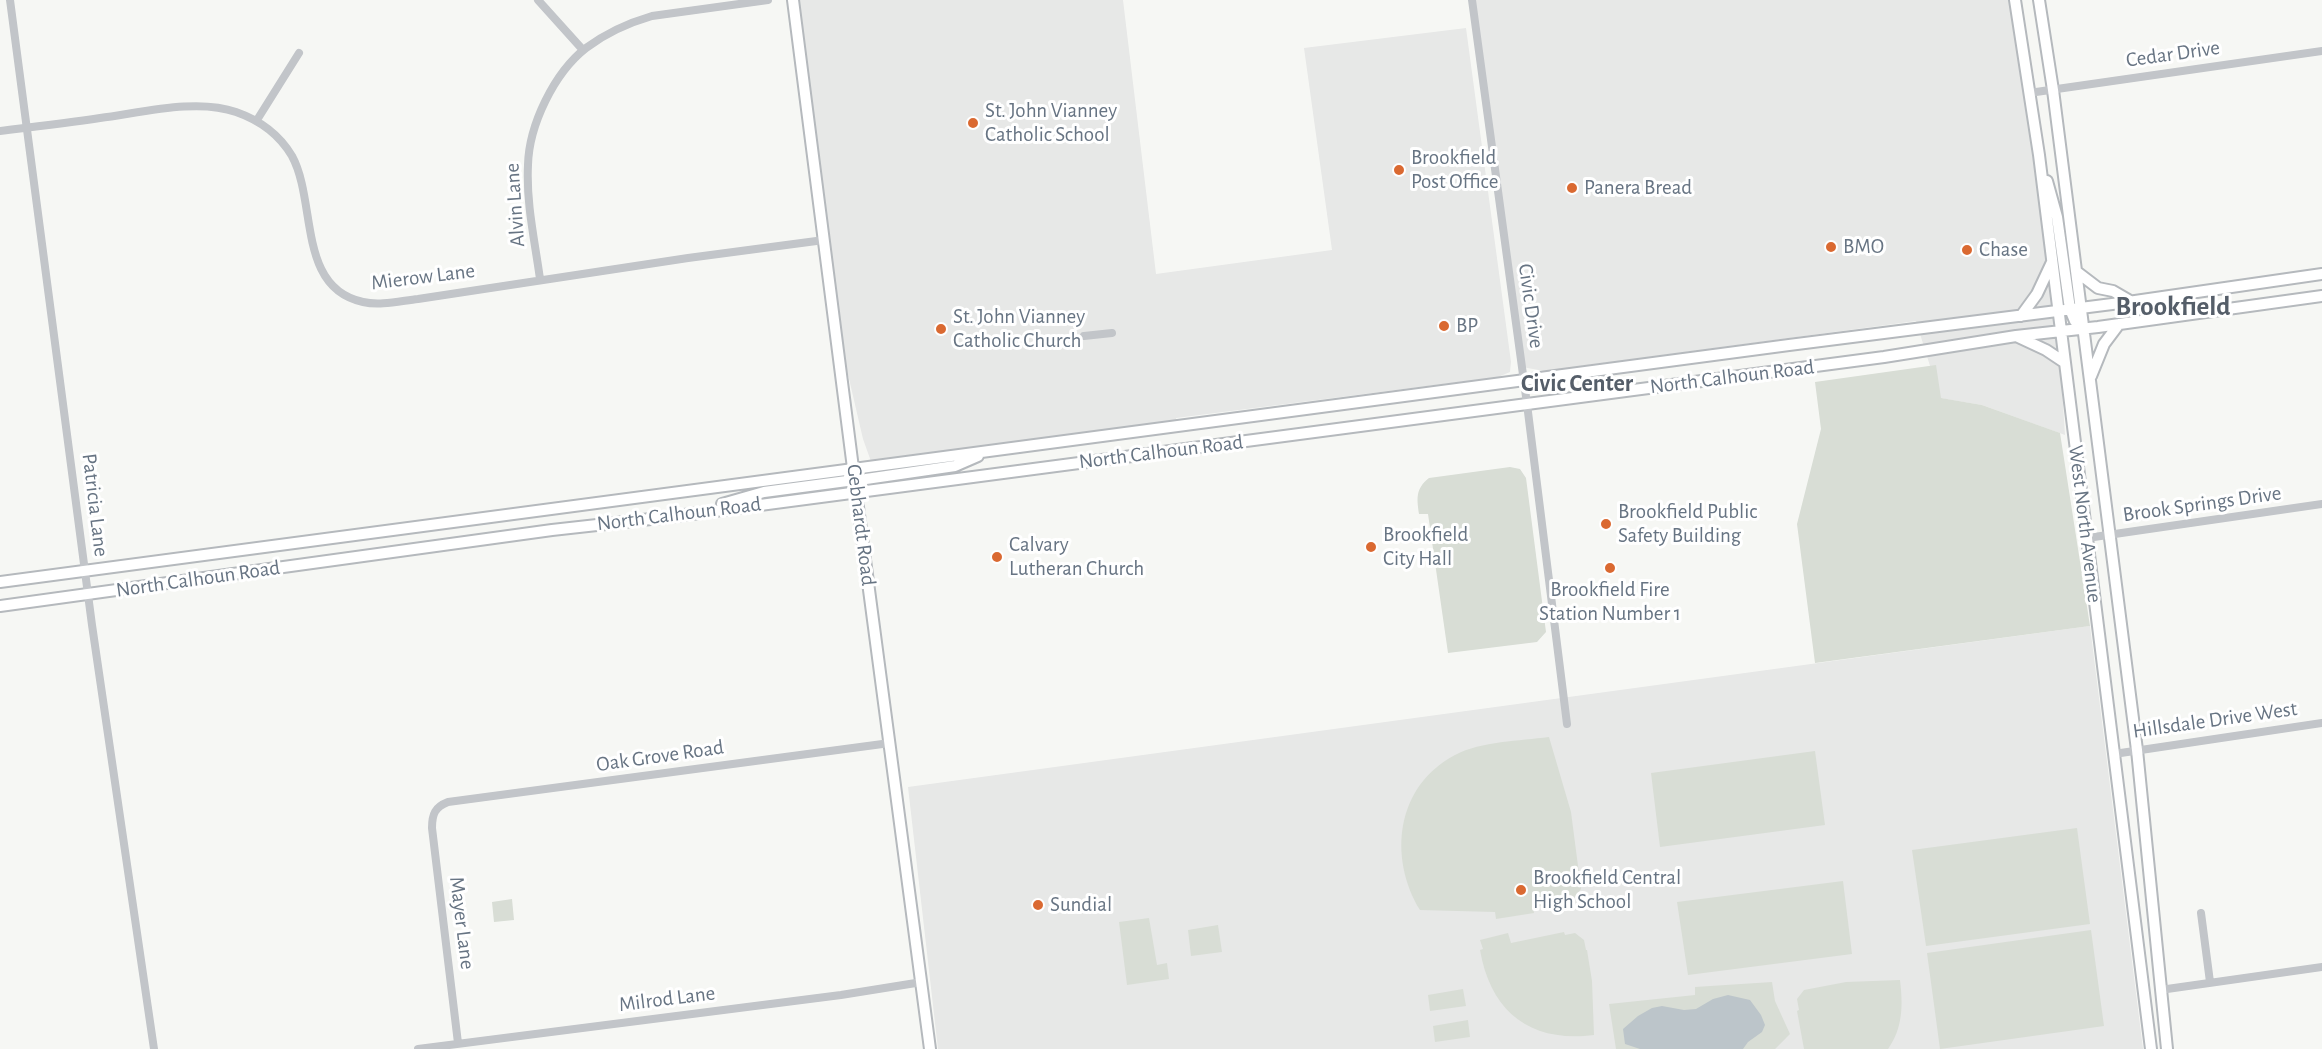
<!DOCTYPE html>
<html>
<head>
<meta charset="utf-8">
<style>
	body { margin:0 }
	canvas { display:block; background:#f6f7f4 }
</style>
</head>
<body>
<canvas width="2322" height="1049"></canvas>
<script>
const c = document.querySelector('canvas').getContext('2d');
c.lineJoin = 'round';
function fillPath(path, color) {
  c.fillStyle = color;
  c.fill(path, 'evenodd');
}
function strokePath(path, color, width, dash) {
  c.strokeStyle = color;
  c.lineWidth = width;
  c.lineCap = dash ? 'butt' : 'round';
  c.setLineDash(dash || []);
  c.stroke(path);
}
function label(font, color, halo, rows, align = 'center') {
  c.font = font + ' "Alegreya Sans",sans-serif';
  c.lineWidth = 6;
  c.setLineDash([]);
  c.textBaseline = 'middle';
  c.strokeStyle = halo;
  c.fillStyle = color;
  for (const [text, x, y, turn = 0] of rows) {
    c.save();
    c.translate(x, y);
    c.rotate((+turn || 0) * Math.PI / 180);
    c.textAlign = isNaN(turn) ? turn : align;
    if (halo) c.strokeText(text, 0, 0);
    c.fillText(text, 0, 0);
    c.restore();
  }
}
const built = new Path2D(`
	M793 0H1123L1156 274 1332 250 1304 48 1466 28 1511 362 1510 372 1498 377 1176 418 1177 426 873 467 863 439 834 314Z
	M1472 0H2015L2056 298 2065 435 1982 405 1940 398 1916 321 1544 371 1522 367Z
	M2090 626 2143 1049H938L908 787Z`);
const green = new Path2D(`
	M1936 365 1941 398 1982 405 2060 433 2090 626 1815 663 1797 524 1821 429 1815 382Z
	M1510 467 1520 469 1526 478 1546 632 1537 642 1448 653 1428 514H1419C1417 499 1415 489 1429 478Z
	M1549 737 1571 812 1581 889 1572 901 1533 907 1534 913 1496 919 1495 912 1420 910C1388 857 1396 786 1455 755 1482 741 1519 741 1549 737Z
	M1815 751 1825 825 1660 847 1651 773Z
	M2077 828 2090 924 1926 946 1912 850Z
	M1843 881 1852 954 1688 975 1677 902Z
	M512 899 514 920 494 922 492 902Z
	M1149 918 1157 965 1167 963 1169 979 1127 985 1119 922Z
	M1218 925 1222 952 1191 956 1188 930Z
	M2091 930 2104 1026 1940 1049 1927 953Z
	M1564 932 1565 935 1575 933 1584 940 1586 950H1587L1592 981 1594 1035C1531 1043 1491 1013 1480 950L1483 949 1480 940 1508 933 1511 943Z
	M1900 980C1903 1005 1903 1028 1888 1049H1804L1797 1011 1799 1010 1797 999 1804 990 1846 982Z
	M1772 982 1775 1001 1790 1034 1775 1049H1616L1609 1004 1695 995V987Z
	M1463 989 1466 1006 1430 1011 1428 995Z
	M1468 1020 1470 1037 1435 1042 1433 1026Z`);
const water = new Path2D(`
	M1728 995 1750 1000 1761 1015 1765 1025 1762 1032 1748 1042 1743 1049H1640L1625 1044 1623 1029 1638 1016 1652 1008 1662 1006 1684 1010 1696 1009 1713 999Z`);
const street = new Path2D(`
	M10 0 92 625 154 1049
	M538 0 583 50
	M1472 0 1527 404 1567 724
	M2029 93 2322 51
	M257 120 299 53
	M0 131C33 127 67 123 100 118 140 113 197 98 236 112 259 120 279 134 292 156 317 202 297 288 363 302 380 306 400 301 418 299L688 258 824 240
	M540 279C535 242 526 203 528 165 529 125 554 73 586 48 606 33 628 23 652 16L768 0
	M1084 336 1112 333
	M2087 538 2322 504
	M2114 754 2322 723
	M2201 913 2210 982
	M2160 990 2322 967
	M458 1043 432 828C432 814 435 807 448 802L890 743
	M418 1049 841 995 922 982`);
const secondary = new Path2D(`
	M793 0 858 507 930 1049
	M2015 0 2039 155 2151 1049
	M2039 0 2053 90 2137 750 2167 1049
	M2047 181 2057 217 2070 309 2075 321 2085 329
	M2077 272 2098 288 2113 291 2132 302
	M2021 316 2037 294 2052 262
	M2016 336 2046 350 2064 362
	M2091 376 2104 344 2119 324
	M856 490 858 483 866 479 955 466 978 456
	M722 504 764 492 847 481 853 470
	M0 582 1789 345 2128 302 2322 274
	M0 606 552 530 669 517 1884 357 2016 336 2098 327 2322 296`);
const markers = [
	[973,123,6,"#da6931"],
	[1399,170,6,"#da6931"],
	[1572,188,6,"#da6931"],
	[1831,247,6,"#da6931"],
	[1967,250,6,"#da6931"],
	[1444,326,6,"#da6931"],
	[941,329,6,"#da6931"],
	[1606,524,6,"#da6931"],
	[1371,547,6,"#da6931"],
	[997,557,6,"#da6931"],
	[1610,568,6,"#da6931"],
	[1521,890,6,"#da6931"],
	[1038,905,6,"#da6931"]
];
const streetNames = [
	["Cedar Drive",2173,54,-8],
	["Alvin Lane",515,205,-94],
	["Mierow Lane",423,277,-7],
	["Civic Drive",1531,306,82],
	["North Calhoun Road",1732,377,-7],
	["North Calhoun Road",1161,452,-7],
	["Brook Springs Drive",2202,504,-8],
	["Patricia Lane",95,505,83],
	["North Calhoun Road",679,514,-7],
	["West North Avenue",2085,524,83],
	["Gebhardt Road",861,525,83],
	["North Calhoun Road",198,579,-8],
	["Hillsdale Drive West",2215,720,-8],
	["Oak Grove Road",660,756,-8],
	["Mayer Lane",462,923,83],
	["Milrod Lane",667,999,-7]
];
const poiNames = [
	["St. John Vianney",985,111],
	["Catholic School",985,135],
	["Brookfield",1411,158],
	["Post Office",1411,182],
	["Panera Bread",1584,188],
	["BMO",1843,247],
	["Chase",1979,250],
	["St. John Vianney",953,317],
	["Catholic Church",953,341],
	["BP",1456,326],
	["Brookfield Public",1618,512],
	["Safety Building",1618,536],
	["Brookfield",1383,535],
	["City Hall",1383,559],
	["Calvary",1009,545],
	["Lutheran Church",1009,569],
	["Brookfield Fire",1610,590,"center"],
	["Station Number 1",1610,614,"center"],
	["Brookfield Central",1533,878],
	["High School",1533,902],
	["Sundial",1050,905]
];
const quarterNames = [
	["Civic Center",1577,384]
];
const districtNames = [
	["Brookfield",2173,307]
];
fillPath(built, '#e7e8e7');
fillPath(green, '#d8ddd5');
fillPath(water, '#bcc5ca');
strokePath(secondary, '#b5b9bd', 14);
strokePath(street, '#c2c5c9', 8);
strokePath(secondary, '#fff', 10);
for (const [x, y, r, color] of markers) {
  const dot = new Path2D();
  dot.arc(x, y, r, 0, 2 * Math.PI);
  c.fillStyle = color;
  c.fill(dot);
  strokePath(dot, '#fff', 2);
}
label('21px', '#677483', '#fff', streetNames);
label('21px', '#677483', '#fff', poiNames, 'left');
label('bold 24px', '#555e69', '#fff', quarterNames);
label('bold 27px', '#555e69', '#fff', districtNames);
</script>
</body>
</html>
